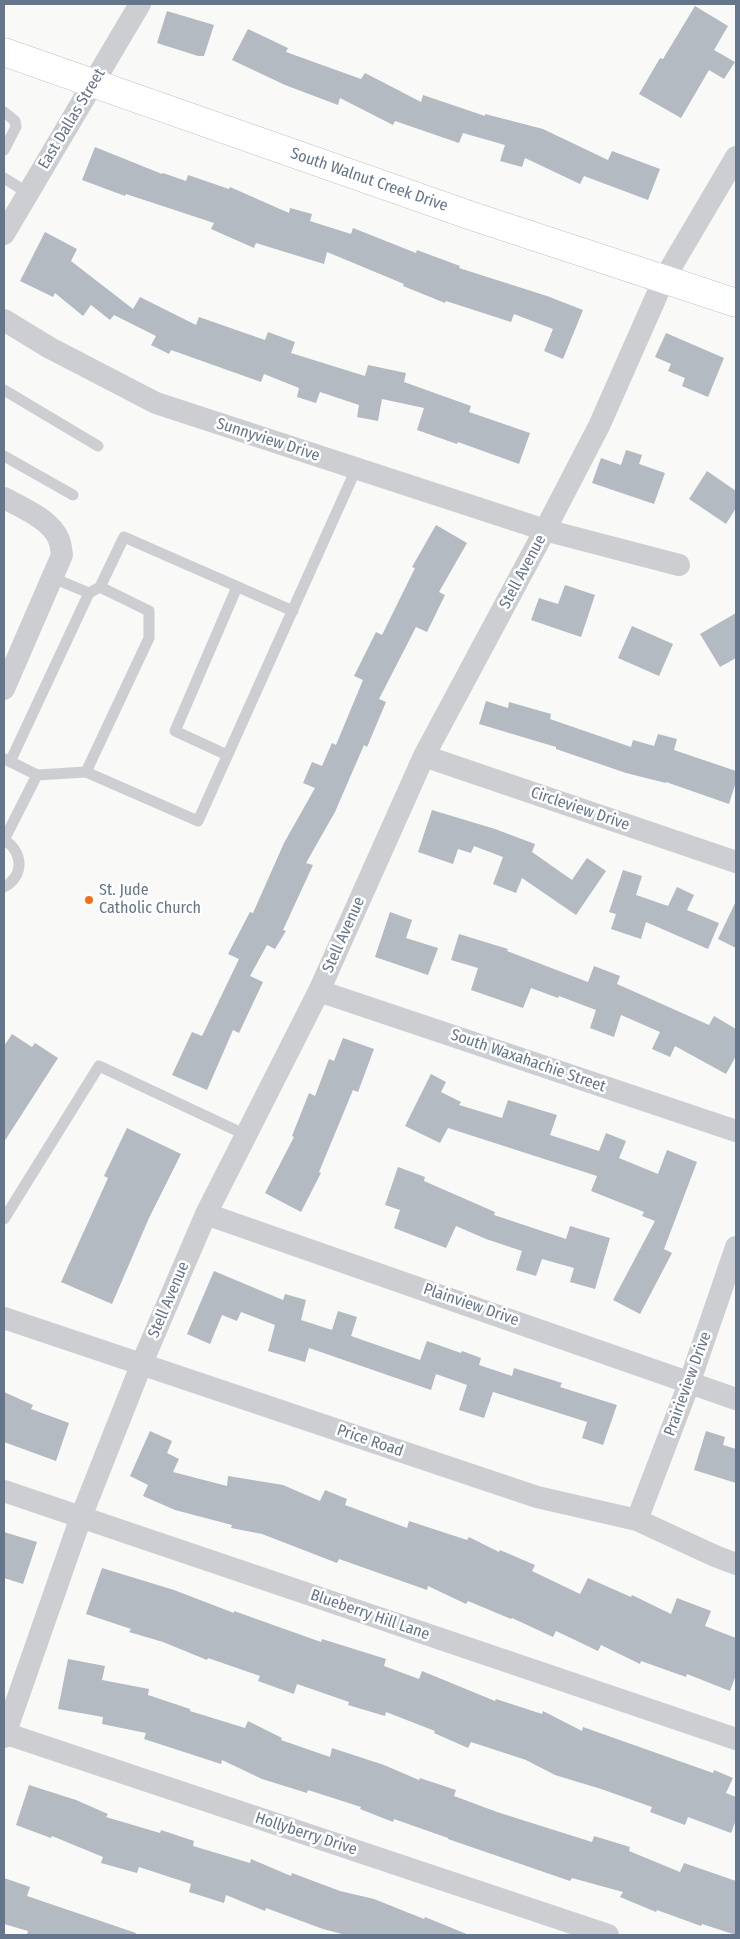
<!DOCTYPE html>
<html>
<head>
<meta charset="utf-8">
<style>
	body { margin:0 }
	#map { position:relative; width:740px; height:1939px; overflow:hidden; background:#f9f9f7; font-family:"Fira Sans Condensed",sans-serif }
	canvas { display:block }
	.frame { position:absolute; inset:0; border:5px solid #65758b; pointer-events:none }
</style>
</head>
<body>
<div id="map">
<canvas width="740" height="1939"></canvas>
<div class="frame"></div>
</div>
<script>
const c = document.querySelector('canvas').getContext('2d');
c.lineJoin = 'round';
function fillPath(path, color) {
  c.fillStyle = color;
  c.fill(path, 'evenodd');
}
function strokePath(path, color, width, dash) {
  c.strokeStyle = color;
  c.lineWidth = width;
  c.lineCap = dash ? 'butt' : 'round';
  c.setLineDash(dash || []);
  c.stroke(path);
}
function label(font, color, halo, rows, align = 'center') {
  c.font = font + ' "Fira Sans Condensed",sans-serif';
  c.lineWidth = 5;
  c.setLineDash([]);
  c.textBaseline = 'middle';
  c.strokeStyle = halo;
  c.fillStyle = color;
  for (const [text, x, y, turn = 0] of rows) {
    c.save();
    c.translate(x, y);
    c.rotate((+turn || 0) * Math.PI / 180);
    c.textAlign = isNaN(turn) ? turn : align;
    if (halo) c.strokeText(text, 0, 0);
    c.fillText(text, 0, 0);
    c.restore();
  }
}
const building = new Path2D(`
	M695 6 728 26 714 50 735 62 724 79 709 70 681 118 639 94 660 58 663 59Z
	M167 11 214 25 204 56H198L157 43Z
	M248 29 288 48 286 52 361 79 365 73 421 102 423 95 485 116V114L543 129 608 160 612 151 660 169 648 200 584 176 580 184 525 158 522 167 500 161 505 145 463 133 459 143 395 121 393 125 340 98 338 105 285 85 232 60Z
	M95 147 162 174 163 173 186 181 188 175 229 189 230 187 289 213 290 208 312 214 310 221 351 234 353 228 416 253 417 250 460 266 459 268 547 296 583 310 563 359 544 351 553 329 514 314 511 322 446 301 445 303 403 286 404 284 327 252 324 264 256 243 254 248 211 229 214 223 126 194 125 196 82 180Z
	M45 232 77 249 71 261 133 309 140 297 196 325 199 317 265 340 268 332 295 342 291 353 365 376 368 365 406 373 404 382 471 406 469 412 530 433 519 464 458 442 457 444 417 430 424 408 382 399 378 421 357 417 359 405 320 392 316 403 297 397 299 388 264 374 261 382 171 350 169 354 151 345 156 336 114 315 110 320 91 305 83 316 55 293 53 297 20 281Z
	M666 333 724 358 708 397 682 386 685 378 668 371 671 364 655 357Z
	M626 450 642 455 639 464 665 473 654 504 592 483 601 458 621 465Z
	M707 471 736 491V508L726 524 689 499Z
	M436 525 467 543 439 592 445 595 427 632 416 627 379 699 386 702 367 747 364 745 335 812 306 863 313 865 283 930 286 931 275 949 267 945 250 976 263 982 239 1033 233 1030 207 1090 172 1075 192 1032 202 1036 239 959 228 954 250 912 253 913 284 843 315 788 303 783 312 762 322 766 332 743 336 745 363 680 354 676 376 632 382 635 415 568 412 567Z
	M565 585 595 595 581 637 531 620 539 598 558 604Z
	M736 613V658L720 667 700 634Z
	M632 626 673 644 659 676 618 658Z
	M486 701 508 708 509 702 551 714 550 719 631 747 633 740 654 746 658 734 677 739 674 750 736 771V782L729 804 666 782V783L626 773 556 749V747L479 724Z
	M432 810 495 829 535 844 532 852 572 880 587 858 606 871 576 915 522 878 516 893 493 884 503 857 474 846 471 853 458 849 453 864 418 852Z
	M623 870 642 876 636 895 668 906 677 887 694 895 687 910 719 923 708 949 646 922 641 939 611 929 616 914 609 912Z
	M736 901V948L718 939Z
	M390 912 412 920 406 938 438 948 428 975 375 957Z
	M459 934 508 949 507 951 588 982 594 966 620 976 617 984 709 1025 714 1016 736 1029V1056L726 1074 675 1046 670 1057 652 1049 660 1032 621 1015 614 1037 590 1028 596 1010 559 996 558 998 531 988 523 1008 471 990 478 968 451 960Z
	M12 1034 32 1047 35 1043 58 1058 4 1142V1046Z
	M343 1038 374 1049 358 1092 353 1090 319 1172 321 1173 301 1212 265 1193 294 1137 292 1136 309 1093 315 1096 329 1059 334 1061Z
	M431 1074 446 1082 441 1092 461 1102 459 1105 502 1118 508 1100 557 1115 550 1135 599 1151 606 1133 626 1141 619 1158 658 1174 667 1150 697 1162 664 1249 672 1253 640 1314 613 1300 655 1221 642 1216 644 1212 591 1191 597 1176 448 1128 440 1143 405 1126Z
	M127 1128 181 1154 149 1218 112 1304 61 1282 108 1178 104 1176Z
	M398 1167 425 1177 424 1181 495 1212 494 1215 566 1239 570 1226 610 1238 595 1289 570 1282 574 1268 542 1259 536 1276 516 1270 522 1251 486 1239 456 1226 446 1248 394 1228 400 1210 385 1205Z
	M214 1271 283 1300 285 1294 306 1300 301 1320 332 1330 338 1311 357 1317 351 1336 420 1360 427 1341 461 1353 462 1351 481 1358 479 1365 512 1376 514 1368 562 1383 560 1387 617 1405 603 1445 582 1438 587 1422 493 1392 484 1418 459 1410 467 1385 436 1374 431 1390 309 1348 305 1362 268 1351 275 1325 241 1312 237 1321 222 1315 210 1344 187 1334Z
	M4 1392 33 1405 31 1409 69 1423 56 1461 4 1442Z
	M150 1431 172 1441 167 1453 179 1459 173 1472 227 1486 228 1476 283 1485 320 1501 325 1490 347 1499 345 1505 407 1528 409 1521 467 1540 469 1537 499 1552 500 1550 535 1565 532 1571 580 1594 588 1578 631 1597 632 1595 671 1614 677 1598 711 1611 705 1626 736 1638V1675L730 1691 687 1674 686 1677 641 1661 640 1664 601 1645 598 1651 556 1631 553 1637 512 1618 511 1619 468 1601 466 1604 428 1586 427 1590 339 1559 337 1563 262 1534 231 1528 232 1525 175 1510 143 1496 148 1485 130 1476Z
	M706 1431 725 1437 723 1445 736 1449V1483L694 1470Z
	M4 1532 37 1542 23 1584 4 1578Z
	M102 1568 174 1590 234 1613V1611L321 1642 322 1639 386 1659 384 1666 419 1679 422 1671 495 1701 496 1699 542 1714 543 1711 582 1731 583 1727 713 1773 714 1770 733 1778 726 1793 736 1797V1820L731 1833 688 1817 685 1825 650 1812 652 1807 601 1789 555 1775 526 1760 471 1742 468 1748 434 1733 435 1731 386 1712 385 1716 348 1705 349 1702 297 1684 294 1694 258 1681 260 1676 208 1658 207 1660 163 1642 129 1632 131 1629 86 1614Z
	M68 1659 105 1666 102 1680 149 1689 148 1695 190 1709V1711L245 1728 248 1721 282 1738 281 1740 330 1757 332 1748 384 1765 419 1780 420 1778 456 1790 454 1796 497 1812 592 1842 594 1836 630 1847 629 1851 680 1872 684 1863 736 1881V1935L702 1924 701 1926 657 1910 656 1912 620 1897 623 1892 572 1878 570 1881 448 1839V1838L394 1819 393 1822 360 1809 361 1807 308 1790 307 1793 262 1779 222 1760 221 1764 144 1739 146 1733 102 1724 103 1717 58 1709Z
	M29 1785 76 1800 108 1814 106 1817 160 1833 161 1830 194 1841 193 1846 250 1863 251 1859 291 1876 292 1873 340 1891 374 1899 424 1919 425 1917 469 1935H346L323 1929 266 1908 265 1911 226 1895 224 1903 189 1892 191 1884 139 1867 137 1873 101 1863 103 1857 52 1836 51 1838 16 1825Z
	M4 1878 30 1887 27 1896 136 1933 135 1935H27L28 1931 4 1924Z`);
const lane = new Path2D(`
	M4 112 15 121 16 127 4 150
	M4 178 28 193
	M4 390 98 446
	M4 456 73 495
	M89 593 100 587 124 537 293 611
	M227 755 175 731 237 587
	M10 762 89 593 53 578
	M86 772 149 638V611L100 587
	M37 775 86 772 198 821 356 469
	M4 840 37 775 5 759
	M4 840C23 851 25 876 4 887
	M4 1219 99 1066 246 1135`);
const street = new Path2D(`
	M4 234 140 4
	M4 320 50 348 156 403 545 530 679 565
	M4 498C21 507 52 520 59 540 61 544 61 550 62 555L4 689
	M424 756 736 862
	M319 991 736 1131
	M206 1214 736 1399
	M4 1318 537 1497 637 1520 715 1556 736 1564
	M4 1491 736 1739
	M637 1520 690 1381 736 1247
	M4 1733 608 1935
	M4 1737 81 1517 142 1363 206 1214 319 991 424 756 545 530 599 426 664 279 736 157`);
const secondary = new Path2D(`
	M4 52 469 215 736 303`);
const markers = [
	[89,900,5,"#f66e1b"]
];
const streetNames = [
	["East Dallas Street",72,119,-59],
	["South Walnut Creek Drive",369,180,19],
	["Sunnyview Drive",268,440,18],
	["Stell Avenue",523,572,-62],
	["Circleview Drive",580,809,19],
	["Stell Avenue",344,935,-66],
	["South Waxahachie Street",528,1061,19],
	["Stell Avenue",169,1300,-67],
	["Plainview Drive",471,1305,19],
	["Prairieview Drive",688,1384,-70],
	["Price Road",370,1441,19],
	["Blueberry Hill Lane",370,1615,19],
	["Hollyberry Drive",306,1834,18]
];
const poiNames = [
	["St. Jude",99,891],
	["Catholic Church",99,909]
];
fillPath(building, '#b4bac2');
strokePath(secondary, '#bdc1c7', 29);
strokePath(lane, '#ccced2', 11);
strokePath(street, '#ccced2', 22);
strokePath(secondary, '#fff', 28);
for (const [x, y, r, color] of markers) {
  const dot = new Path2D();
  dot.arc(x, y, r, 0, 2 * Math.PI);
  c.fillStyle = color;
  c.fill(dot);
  strokePath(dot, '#fff', 2);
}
label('16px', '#65758b', '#fff', streetNames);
label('16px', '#65758b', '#fff', poiNames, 'left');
</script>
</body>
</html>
